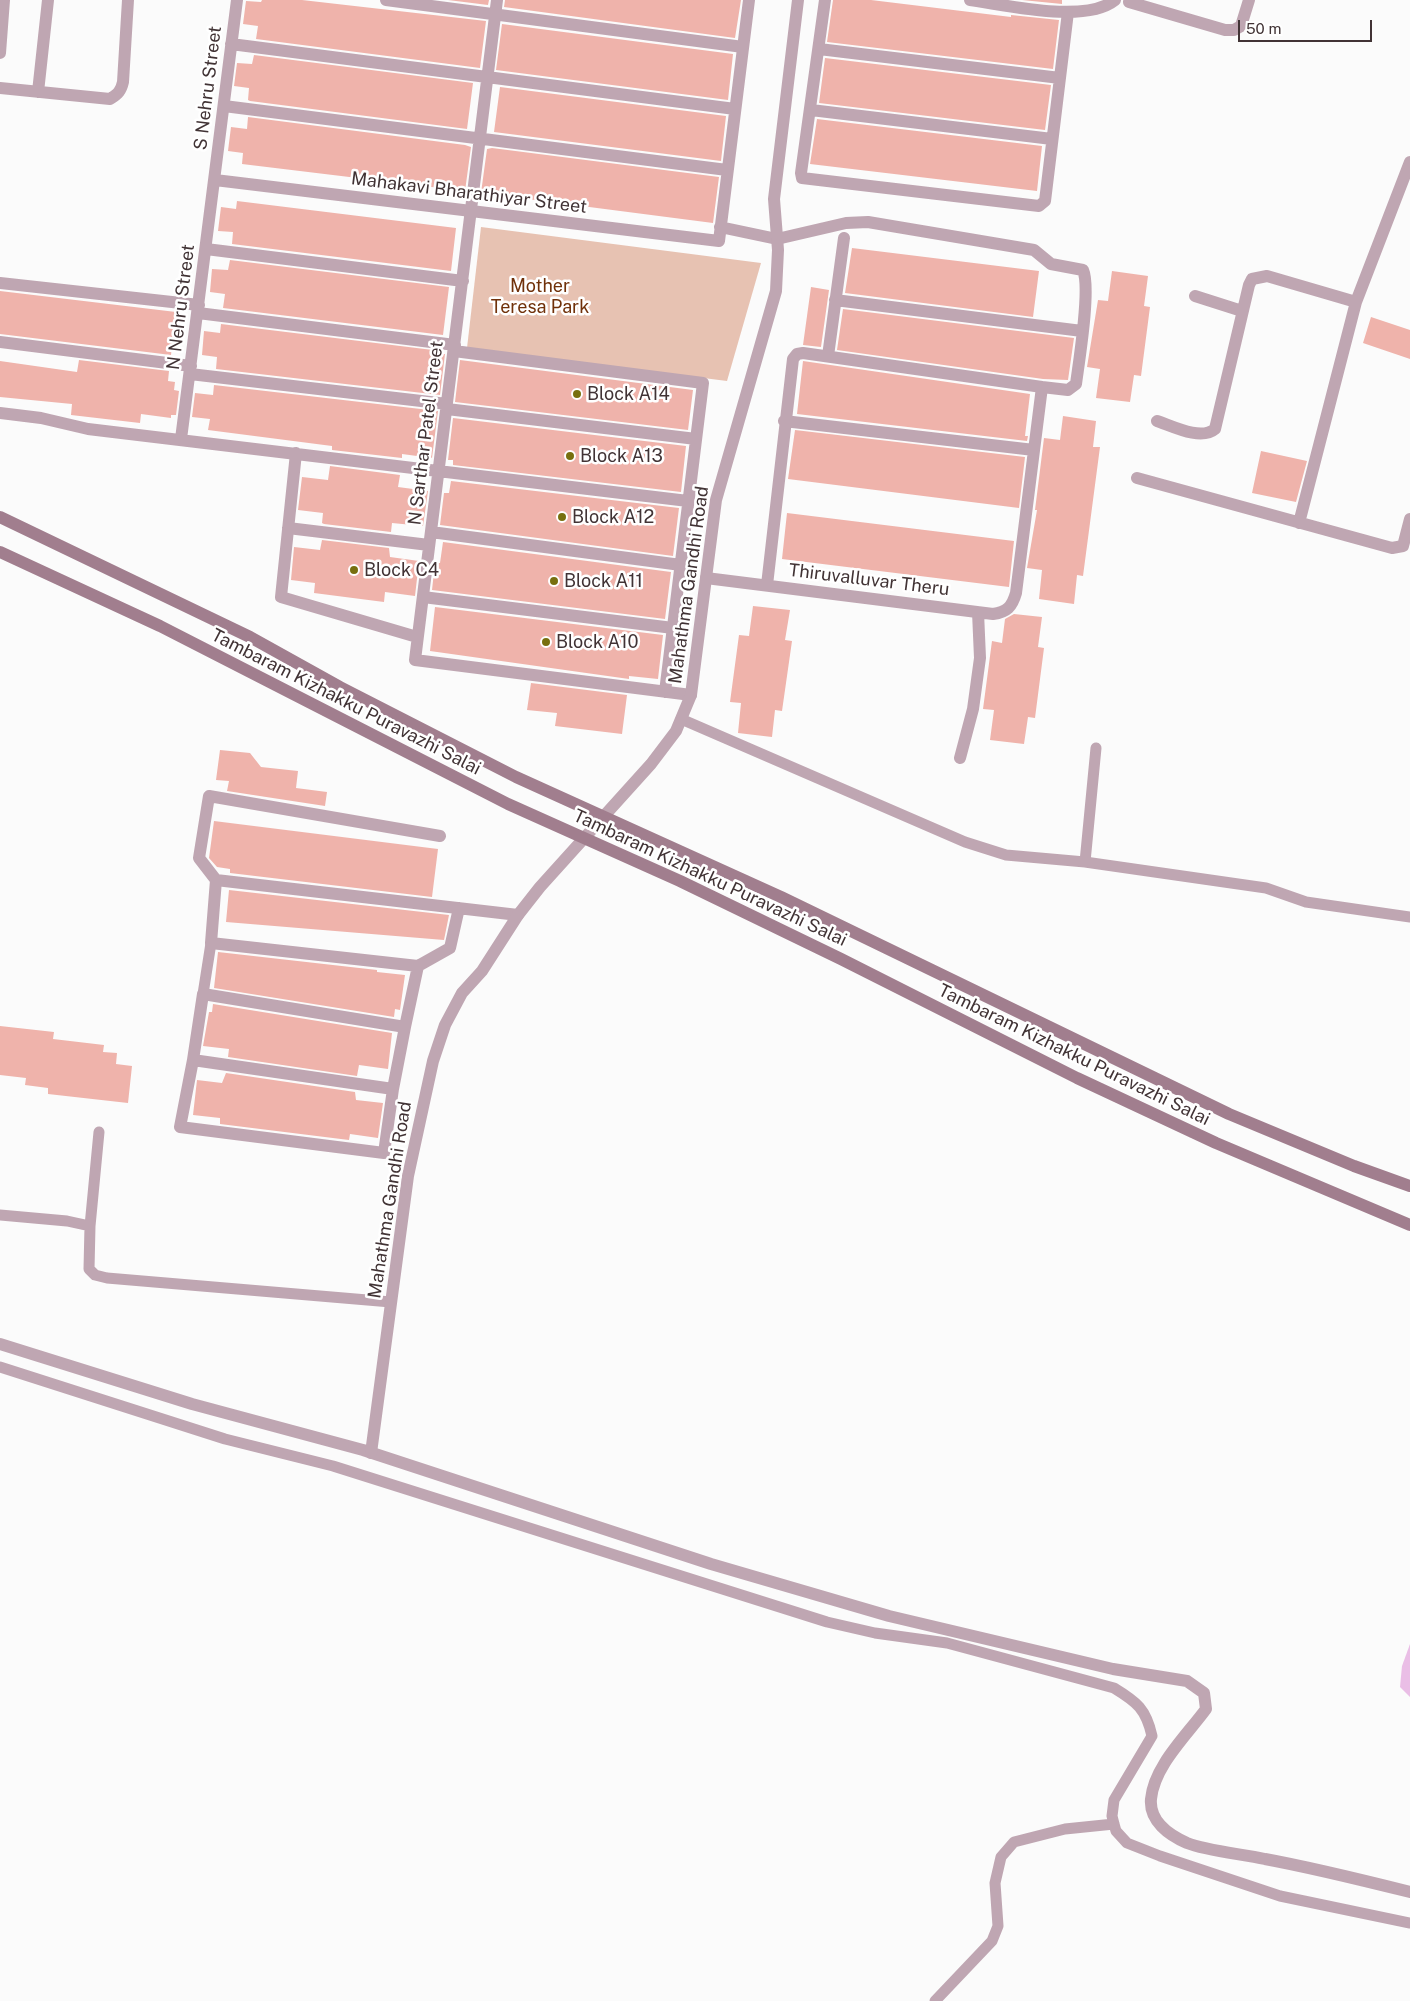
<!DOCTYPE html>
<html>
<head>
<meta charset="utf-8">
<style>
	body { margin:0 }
	#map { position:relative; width:1410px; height:2001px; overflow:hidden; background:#fbfbfb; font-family:"Public Sans",sans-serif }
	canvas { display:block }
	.scale { position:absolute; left:1238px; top:20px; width:134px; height:22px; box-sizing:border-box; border:2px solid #413335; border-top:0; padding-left:6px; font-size:15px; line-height:18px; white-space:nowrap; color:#413335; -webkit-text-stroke:4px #fff; paint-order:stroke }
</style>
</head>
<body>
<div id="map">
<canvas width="1410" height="2001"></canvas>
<div class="scale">50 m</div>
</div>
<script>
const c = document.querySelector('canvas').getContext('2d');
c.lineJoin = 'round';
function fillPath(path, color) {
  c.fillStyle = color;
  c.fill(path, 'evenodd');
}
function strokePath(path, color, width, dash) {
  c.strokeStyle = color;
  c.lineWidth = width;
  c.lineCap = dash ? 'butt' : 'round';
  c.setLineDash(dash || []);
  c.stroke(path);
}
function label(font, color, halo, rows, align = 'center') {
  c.font = font + ' "Public Sans",sans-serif';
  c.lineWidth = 5;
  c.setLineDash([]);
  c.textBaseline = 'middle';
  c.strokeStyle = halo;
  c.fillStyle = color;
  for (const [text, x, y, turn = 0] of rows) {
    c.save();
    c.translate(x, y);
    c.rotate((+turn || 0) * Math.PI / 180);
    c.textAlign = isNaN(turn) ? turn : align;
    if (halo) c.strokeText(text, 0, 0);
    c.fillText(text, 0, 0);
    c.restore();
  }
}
const green = new Path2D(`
	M481 227 761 263 727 381 467 348Z`);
const water = new Path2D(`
	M1410 1644V1697L1400 1687 1402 1666Z`);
const building = new Path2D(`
	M262 0H302L486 21 480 68 256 39 258 26 243 24 246 1 261 2Z
	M448 0H489L488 5Z
	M505 0H741L735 38 504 7Z
	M833 0H871L1011 17V15L1059 20 1053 69 827 42Z
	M1022 0H1062V4Z
	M502 24 733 54 728 100 496 70Z
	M254 55 473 83 467 129 250 101 248 100 249 88 234 86 237 63 252 64Z
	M825 58 1051 85 1045 130 819 103Z
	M500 87 726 116 721 161 494 132Z
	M248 117 465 145 471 147 465 191 242 164 243 153 228 151 231 127 247 129Z
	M817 119 1042 146 1037 191 810 164Z
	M492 148 719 177 713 223 481 193 487 149Z
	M237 201 456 228 451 271 232 244 233 232 218 231 221 207 236 209Z
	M852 248 1039 271 1033 317 845 293Z
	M230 260 449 287 443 335 223 308 225 294 210 292 212 269 228 270Z
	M1112 271 1148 276 1144 306 1150 307 1141 376 1134 375 1130 402 1096 398 1100 369 1087 367 1098 300 1108 301Z
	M811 287 829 290 821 347 803 345Z
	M0 291 176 312 171 355 0 334Z
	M843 309 1074 338 1068 380 1043 379 837 350Z
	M1371 317 1410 330V359L1363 343Z
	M221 324 441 351 440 354H445L440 395 216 369 217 357 202 355 204 331 220 333Z
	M79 360 169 371 168 381 175 382 174 390 179 391 176 415H171V418L141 414 140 423 71 415 72 404 0 397V361L77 372Z
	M460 360 693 390 688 430 455 402Z
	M803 361 1030 394 1025 436H1028L1027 441 797 414Z
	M214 385 438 411 432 458 402 454V458L332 450V446L208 430 210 419 192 417 195 393 213 395Z
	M1063 416 1096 421 1093 447H1100L1083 576 1077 575 1074 604 1039 599 1042 570 1027 568 1037 510H1035L1044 438 1060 440Z
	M453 418 686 446 681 492 453 465V460H448Z
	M795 430 1025 457 1019 508 788 479Z
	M1261 451 1307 461 1296 502 1252 493Z
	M330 466 400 475 398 487 428 491 423 526 392 523 391 532 324 524 322 523 323 513 298 510 302 477 328 480Z
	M451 481 679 508 673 556 440 525 444 493H449Z
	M787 513 1014 541 1009 587 782 559Z
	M322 540 389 548 390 557 419 561 415 596 385 592 384 602 314 593 315 583 291 580 294 547 320 550Z
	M443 542 671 572 665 619 432 590 435 563H440Z
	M753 606 790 610 785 640 792 641 782 711 775 710 772 737 738 733 741 703 730 702 739 635 749 636Z
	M435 607 663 635 658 679 629 676V679L430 651Z
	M1014 614 1042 617 1038 647 1044 648 1035 718 1028 717 1024 744 990 740 994 710 983 709 992 641 1002 643 1005 619Z
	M531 683 627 695 622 734 555 726 557 713 527 710Z
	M220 750 250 753 261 767 298 771 296 788 327 792 325 806 227 791 229 781 216 780Z
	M214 821 438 849 432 897 230 873V869L217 867 209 858Z
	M229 890 449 915 444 940 226 922Z
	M218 952 377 970V972L405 975 400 1010 395 1009 394 1017 214 988Z
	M213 1004 392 1033 388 1069 359 1065 357 1076 228 1057 229 1049 203 1046 209 1012H212Z
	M0 1026 54 1032 53 1039 104 1045 103 1052 117 1053 116 1064 132 1066 128 1103 48 1094V1088L25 1085 26 1078 0 1075Z
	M226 1073 355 1092 356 1100 383 1103 378 1138 350 1134 349 1140 220 1124V1118L193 1115 197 1080 222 1083Z`);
const service = new Path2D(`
	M681 719 965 842 1006 855 1085 862 1266 888 1306 902 1410 917
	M1085 862 1096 748
	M203 994 211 943
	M0 1215 67 1221 90 1226 89 1269 95 1275 107 1278 391 1302
	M90 1226 99 1132
	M0 1367 225 1439 333 1466 827 1622 875 1633 947 1643 1114 1688C1137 1702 1146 1709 1152 1736L1114 1800 1112 1816 1114 1824 1116 1831 1127 1843 1160 1856 1280 1896 1410 1923
	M935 2001 992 1941 998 1926 995 1883 1001 1857 1014 1842 1065 1829 1114 1824`);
const minor = new Path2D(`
	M386 0 743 47
	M497 0 415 660 691 695
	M825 0 801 173 802 178 1039 206 1045 201 1068 12
	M970 0C1007 5 1085 24 1115 0
	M1129 2 1225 30H1234L1241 26 1249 0
	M231 44 735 109
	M819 49 1060 78
	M0 53 4 0
	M0 88 110 99C118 94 121 91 123 82L128 0
	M38 92 48 0
	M224 106 727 170
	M811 110 1052 139
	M215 180 719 241 749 0
	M720 227 777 239 846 223 868 222 1034 250 1051 264 1083 270C1091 288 1079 361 1076 384L1068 390 1042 387
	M206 249 463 281
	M0 283 199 305
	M1195 296 1242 311
	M835 300 1082 331
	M198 313 455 345
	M0 342 191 366
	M454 351 703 383 665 692
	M828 356 844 238
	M190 374 447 404
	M447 409 696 439
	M0 413 41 418 88 429 688 501
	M784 421 1034 450
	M1157 421C1172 426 1201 441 1215 429L1249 285 1252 279 1267 276 1356 302
	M181 439 237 0
	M296 453 281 597 417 637
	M1137 478 1392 548 1403 546 1410 519
	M1299 523 1356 302 1410 162
	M288 528 429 545
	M431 532 681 565
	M706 578 993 614C1007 612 1012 607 1016 593L1042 387 803 353 797 354 793 359 767 585
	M423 597 673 628
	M960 758 973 709 980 658 978 612
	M216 880 199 858 209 796 440 836
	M418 966 450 948 459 908
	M193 1060 180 1127 384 1153 393 1089 193 1060 203 994 405 1027 418 966 211 943 216 880 518 915
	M393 1089 405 1027
	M0 1344 192 1404 363 1450 711 1564 889 1616 1113 1669 1187 1681 1204 1693 1206 1709C1187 1735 1154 1766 1151 1799 1149 1821 1169 1835 1187 1843 1207 1851 1243 1854 1265 1859 1314 1868 1362 1880 1410 1892`);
const tertiary = new Path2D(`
	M371 1453 408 1176 433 1061 445 1025 462 993 482 971 518 915 540 887 651 764 676 731 691 695 716 500 776 291 778 250 774 199 798 0`);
const secondary = new Path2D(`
	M0 517 250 637 340 687 516 777 781 897 1229 1114 1354 1166 1410 1186
	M0 552 160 626 508 804 680 881 841 959 1077 1078 1216 1143 1410 1225`);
const markers = [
	[577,394,5,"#776f0e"],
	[570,456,5,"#776f0e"],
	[562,517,5,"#776f0e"],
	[354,570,5,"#776f0e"],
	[554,581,5,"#776f0e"],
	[546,642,5,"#776f0e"]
];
const streetNames = [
	["S Nehru Street",208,88,-83],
	["Mahakavi Bharathiyar Street",469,193,7],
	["N Nehru Street",181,307,-83],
	["N Sarthar Patel Street",426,433,-83],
	["Thiruvalluvar Theru",869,580,7],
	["Mahathma Gandhi Road",689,585,-82],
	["Tambaram Kizhakku Puravazhi Salai",346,702,27],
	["Tambaram Kizhakku Puravazhi Salai",710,878,25],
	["Tambaram Kizhakku Puravazhi Salai",1074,1055,26],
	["Mahathma Gandhi Road",390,1200,-81]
];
const parkNames = [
	["Mother",540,286],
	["Teresa Park",540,307]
];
const poiNames = [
	["Block A14",587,394],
	["Block A13",580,456],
	["Block A12",572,517],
	["Block C4",364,570],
	["Block A11",564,581],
	["Block A10",556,642]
];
fillPath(green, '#e7c2b2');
fillPath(water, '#eabee6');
fillPath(building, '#efb3ab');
strokePath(service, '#bfa6b2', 11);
strokePath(minor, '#bfa6b2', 12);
strokePath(tertiary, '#bfa6b2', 12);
strokePath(secondary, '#a17e8e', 12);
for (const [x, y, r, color] of markers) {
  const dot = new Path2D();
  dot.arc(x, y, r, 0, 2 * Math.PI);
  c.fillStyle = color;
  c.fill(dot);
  strokePath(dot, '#fff', 2);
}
label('18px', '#413335', '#fff', streetNames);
label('18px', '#70310a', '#fff', parkNames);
label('18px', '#413335', '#fff', poiNames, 'left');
</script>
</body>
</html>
